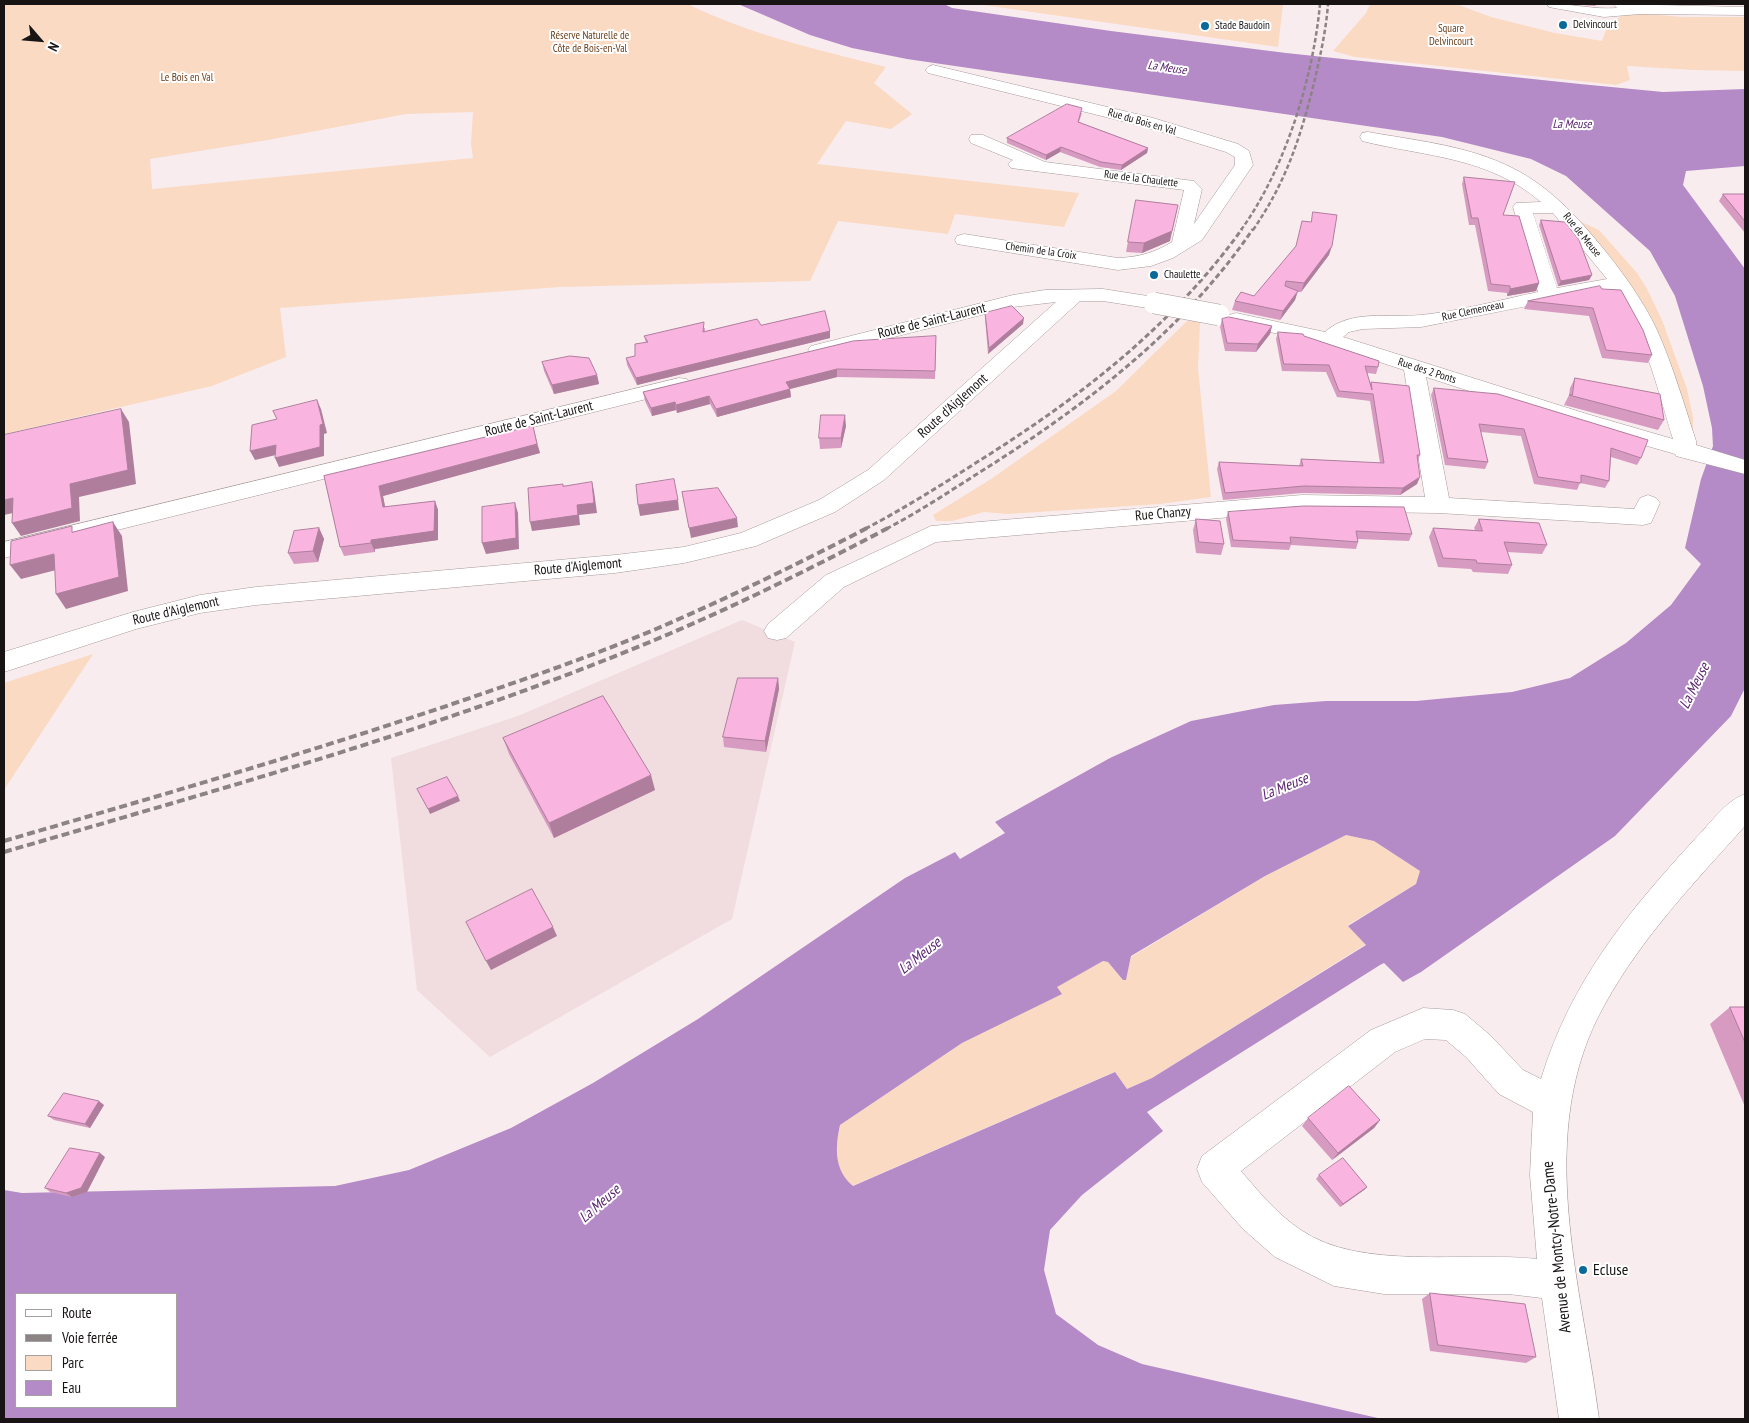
<!DOCTYPE html>
<html>
<head>
<meta charset="utf-8">
<style>
	body { margin:0 }
	#map { position:relative; width:1749px; height:1423px; overflow:hidden; background:#f9ecee; font-family:"PT Sans Narrow",sans-serif }
	canvas { display:block }
	.frame { position:absolute; inset:0; border:5px solid #181414; pointer-events:none }
	.legend { position:absolute; left:15px; top:1293px; width:162px; height:115px; box-sizing:border-box; background:#fff; border:1px solid #a3a1a1; margin:0; padding:6px 9px; list-style:none; font-size:15px; color:#181414 }
	.legend li { display:flex; align-items:center; gap:10px; height:25px }
	.legend b { width:25px; border:1px solid #a3a1a1 }
	.north { position:absolute; left:15px; top:15px; width:50px; height:50px; -webkit-text-stroke:4px #fff; paint-order:stroke; rotate:117deg; font-size:14px; font-weight:700; line-height:20px; text-align:center; color:#181414 }
	.north::after { content:''; display:block; margin:auto; width:18px; height:22px; background:#181414; clip-path:polygon(50% 0,100% 100%,50% 72%,0 100%) }
</style>
</head>
<body>
<div id="map">
<canvas width="1749" height="1423"></canvas>
<div class="frame"></div>
<ul class="legend">
<li><b style="height:6px;background:#fff"></b>Route</li>
<li><b style="height:6px;background:#8b8384"></b>Voie ferrée</li>
<li><b style="height:14px;background:#fadac3"></b>Parc</li>
<li><b style="height:14px;background:#b48ac7"></b>Eau</li>
</ul>
<div class="north">N</div>
</div>
<script>
const c = document.querySelector('canvas').getContext('2d');
c.lineJoin = 'round';
function fillPath(path, color) {
  c.fillStyle = color;
  c.fill(path, 'evenodd');
}
function strokePath(path, color, width, dash) {
  c.strokeStyle = color;
  c.lineWidth = width;
  c.lineCap = dash ? 'butt' : 'round';
  c.setLineDash(dash || []);
  c.stroke(path);
}
function label(font, color, halo, rows, align = 'center') {
  c.font = font + ' "PT Sans Narrow",sans-serif';
  c.lineWidth = 4;
  c.setLineDash([]);
  c.textBaseline = 'middle';
  c.strokeStyle = halo;
  c.fillStyle = color;
  for (const [text, x, y, turn = 0] of rows) {
    c.save();
    c.translate(x, y);
    c.rotate((+turn || 0) * Math.PI / 180);
    c.textAlign = isNaN(turn) ? turn : align;
    if (halo) c.strokeText(text, 0, 0);
    c.fillText(text, 0, 0);
    c.restore();
  }
}
const built = new Path2D(`
	M742 620 795 642 732 919 490 1057 417 990 391 758 518 716Z`);
const green = new Path2D(`
	M4 4H688C750 35 819 50 886 67L874 83 912 114 891 129 846 121 817 164 1079 193 1064 227 955 214 948 234 838 221 810 281 560 287 280 308 286 357 212 386 4 434ZM473 112 471 144 473 158 152 189 150 159 268 140 406 114Z
	M976 4H1283L1278 47Z
	M1370 4H1456L1491 17 1555 33 1602 41 1609 21H1615L1626 12 1682 17H1745V71L1694 70 1627 66 1630 80 1616 85 1355 57 1333 51 1366 13Z
	M1568 216 1599 230 1637 273 1646 287 1662 320 1687 389 1693 417V438L1640 315Z
	M1194 318 1200 322 1198 368 1211 497 1160 504 1008 514 984 512 952 521H936L933 515 991 479 1116 391 1186 322Z
	M93 654 4 790V683Z
	M1346 835 1374 841 1420 871 1416 884 1348 925 1366 944 1152 1078 1127 1089 1114 1072 852 1186C834 1169 835 1148 840 1125L962 1043 1061 994 1056 987 1103 961 1108 962 1123 980H1126L1131 957 1265 876Z`);
const water = new Path2D(`
	M738 4H944L952 8 1111 31 1286 53 1580 84 1663 92 1745 89V166L1686 171 1683 185 1745 269V688L1731 716 1615 836 1421 972 1403 982 1384 963 1380 965 1147 1112 1163 1131 1082 1195 1050 1230 1044 1270 1056 1314 1098 1345 1142 1364 1382 1419H4V1190L22 1193 335 1186 409 1170 511 1128 593 1083 698 1019 905 878 955 852 960 859 1005 833 995 822 1110 758 1191 721 1274 705 1326 701H1416L1512 692 1570 678 1626 643 1671 605 1701 564 1685 548 1701 479 1713 446 1712 428 1703 386 1675 296 1650 251 1566 176 1531 159 1442 137 907 59 852 48 810 35ZM1346 835 1374 841 1420 871 1416 884 1348 926 1366 945 1152 1078 1127 1089 1115 1072 853 1186C834 1170 835 1148 840 1125L962 1043 1062 994 1057 987 1103 961 1108 962 1123 980H1126L1131 956 1265 876ZM16 1294H176V1407H16Z`);
const minor = new Path2D(`
	M1547 4C1571 3 1594 10 1617 8L1613 4 1745 7V15L1640 14 1604 17 1554 8 1549 7Z
	M933 65 1153 118 1238 144 1249 151 1253 165 1202 240 1173 258 1151 266 1118 270 957 244 955 240 957 236 964 234 1118 258C1139 257 1154 253 1172 242L1184 190 1011 168 1008 164 1013 160 971 143 969 139 971 135H983L1045 162 1194 181 1202 189 1194 224 1235 165V157L1226 152 1142 126 928 73 925 70 928 67Z
	M1368 132C1413 140 1462 145 1504 164 1547 183 1577 216 1606 252 1626 277 1643 301 1657 330 1673 366 1684 404 1696 441V445L1745 460V474L1676 456 1675 454 1571 424 1426 377 1449 498 1634 509 1640 498 1648 495 1656 498 1660 503 1651 523 1643 525 1438 513 1302 511 936 542 844 587 786 638 777 640 768 638 764 631 768 624 826 575 931 526 1302 495 1425 497 1404 370 1324 344 1229 323 1226 319 1229 315 1236 313 1325 332C1350 309 1389 318 1421 315 1460 311 1500 300 1538 292L1513 207 1516 203 1541 202C1487 156 1426 157 1362 141L1360 137 1362 133ZM1533 213H1553L1607 279 1557 288ZM1614 289C1645 333 1657 388 1673 439L1587 414 1343 337 1349 332 1363 329 1421 327Z
	M1103 289 1154 297 1161 299 1164 303 1161 307 1154 309 1103 301H1080L884 480 835 512 756 546 684 563 615 573 256 605 200 613 136 629 4 672V652L133 612 200 595 256 587 615 555 684 547 741 533 819 500 868 470 1056 302 1013 307 818 356 811 354 808 350 811 346 1013 295 1045 290Z
	M679 378 687 379 690 384 687 389 4 558V542Z
	M1745 794V826C1695 882 1642 937 1605 1004 1532 1133 1582 1283 1599 1419H1559L1542 1298 1508 1294H1384L1334 1286 1275 1257 1243 1229 1202 1182 1197 1169 1202 1156 1371 1030 1423 1008 1453 1010 1465 1014 1490 1035 1523 1070 1541 1079C1571 981 1627 913 1695 839 1710 824 1725 801 1745 794ZM1425 1039 1446 1040 1466 1057 1499 1094 1533 1112 1530 1175 1537 1259C1466 1251 1360 1271 1301 1230 1278 1215 1259 1192 1241 1171L1395 1052Z`);
const railFar2 = new Path2D(`
	M1241 230C1285 169 1313 79 1320 4
	M1253 230C1286 182 1300 139 1314 83 1320 57 1326 31 1328 4`);
const railFar1 = new Path2D(`
	M865 529C905 508 943 484 982 459 1082 396 1173 325 1242 229
	M886 529C917 513 947 493 977 474 1082 408 1182 333 1253 229`);
const rail = new Path2D(`
	M4 841C158 796 312 752 464 700 531 677 598 654 663 626 732 596 800 563 867 528
	M4 852C224 788 446 727 657 639 736 606 812 568 888 528`);
const minorBridge = new Path2D(`
	M1154 303 1219 315`);
const wall = new Path2D(`
	M1571 4H1598L1595 6Z
	M1082 113 1079 122 1148 148 1147 153 1121 170 1100 167 1060 152 1046 160 1007 143V138Z
	M1464 177 1503 215 1539 283 1536 291 1507 296V293L1488 291 1475 225H1469L1462 184Z
	M1723 194H1745V233L1719 201Z
	M1136 200 1170 241 1142 253 1126 252Z
	M1541 220 1592 275 1589 280 1558 286 1539 225Z
	M1329 255 1301 292H1297L1295 300 1280 320 1232 310 1235 301 1254 296Z
	M1602 289 1652 355 1648 363 1602 358 1589 316 1524 309 1528 301Z
	M985 313 1023 324 988 354 985 318Z
	M1222 319 1272 326 1270 334 1256 352 1225 351 1220 327Z
	M761 325 830 331V338L637 385 627 365 626 358 635 356 646 343 644 336 705 328V331Z
	M1278 332 1304 336 1378 367 1376 374 1367 373 1370 384 1371 382 1420 455 1418 461 1417 484 1400 495 1302 493 1223 500 1217 469 1219 462 1299 466 1301 459 1380 463 1370 401 1337 397 1326 372 1282 371 1276 339Z
	M936 336 935 379 837 377 790 389 791 397 717 417 710 404 677 413 676 410 652 416 645 401 643 392Z
	M542 362 597 375 599 384 554 394 544 371Z
	M1575 378 1664 420 1658 430 1564 405 1569 395 1570 388Z
	M1434 388 1641 458 1637 465 1611 457 1609 481 1605 488 1580 483 1577 490 1534 484 1521 436 1481 432 1488 462 1485 469 1445 465 1431 395Z
	M533 426 540 453 383 496 385 507 435 501 438 510V540L375 549V552L344 556 340 547 324 476Z
	M846 426 841 448 820 449 819 438Z
	M1228 512 1412 534 1409 541 1357 539 1358 542 1356 549 1291 545 1289 550 1231 547 1226 519Z
	M1196 519 1224 544 1221 555 1196 553 1193 530Z
	M1479 519 1547 545 1542 554 1507 552 1512 565 1508 574 1473 572 1471 569 1438 567 1429 537 1433 528 1475 530 1474 528Z
	M319 528 324 539 318 562 294 564 288 553Z
	M778 678 779 689 766 752 724 747 723 737Z
	M503 738 655 790 554 838 509 754Z
	M1730 1007H1745V1107L1710 1024Z
	M104 1105 90 1128 54 1120 48 1116Z
	M1308 1118 1380 1120 1374 1128 1332 1160 1302 1126Z
	M105 1157 87 1192 72 1197 50 1192 45 1188Z
	M1319 1175 1367 1187 1364 1190 1340 1207 1316 1179Z
	M1430 1293 1536 1357 1526 1363 1430 1351 1422 1299Z`);
const shadedWall = new Path2D(`
	M1061 147 1060 152 1046 160V155Z
	M1148 148 1147 153 1121 170 1122 165Z
	M1178 205 1170 241 1142 253 1144 243Z
	M1332 246 1329 255 1301 292 1304 283Z
	M1592 275 1589 280 1558 286 1561 281Z
	M1539 283 1536 291 1507 296 1510 289Z
	M1298 291 1295 300 1280 320 1283 311Z
	M1024 318 1023 324 988 354 989 348Z
	M1272 326 1270 334 1256 352 1258 344Z
	M830 331V338L637 385 636 378Z
	M837 369V377L786 390V382Z
	M597 375 599 384 554 394 552 385Z
	M790 389 791 397 717 417 716 409Z
	M709 396 710 404 677 413 676 405Z
	M317 400 321 409 327 433 324 434V456L279 467 275 458Z
	M675 402 676 410 652 416 651 408Z
	M121 409 129 422 136 484 79 497 80 521 21 536 12 523Z
	M845 415 846 426 841 448V438Z
	M537 444 540 453 383 496 387 516 383 507 379 486Z
	M276 445 280 454 255 460 250 451Z
	M1420 477 1417 484 1400 495 1403 488Z
	M592 482 594 491 597 513 579 515 580 525 532 531 530 522 577 505Z
	M13 498 22 511 4 515V500Z
	M678 500 679 510 640 516 638 505Z
	M435 501 438 510V540L375 549V552L371 543V540Z
	M515 503 518 513 519 549 486 554 482 543Z
	M737 518 738 527 691 538 689 528Z
	M113 522 122 536 128 591 66 609 56 594Z
	M319 528 324 539 318 562 313 551Z
	M54 554 64 568 21 579 10 565Z
	M778 678 779 689 766 752 765 741Z
	M651 775 655 790 554 838 549 823Z
	M458 796 460 801 430 814 428 809Z
	M553 927 557 936 491 970 486 961Z
	M99 1101 104 1105 90 1128 85 1124Z
	M1380 1120 1374 1128 1332 1160 1338 1153Z
	M100 1153 105 1157 87 1192 72 1197 66 1193Z
	M1367 1187 1364 1190 1340 1207 1343 1204Z`);
const building = new Path2D(`
	M1067 104 1082 108 1078 122 1148 148 1122 165 1101 162 1061 147 1046 155 1007 138Z
	M1464 177 1515 182 1503 215 1519 216 1539 283 1510 289V286L1491 284 1478 218H1472Z
	M1723 194H1745V221Z
	M1136 200 1178 205 1172 231 1144 243 1128 242Z
	M1313 212 1337 215 1332 246 1304 283 1286 281 1285 286 1298 291 1283 311 1235 301 1241 292 1254 296 1296 246 1302 221 1311 222Z
	M1541 220 1565 222 1579 240 1592 275 1561 281Z
	M1600 286 1602 289 1621 290 1643 330 1652 355 1606 350 1593 308 1528 301Z
	M1012 306 1024 318 989 348 985 313Z
	M825 311 830 331 636 378 626 358 635 356V344L648 342 644 336 704 322 703 332 757 319 761 325Z
	M1229 317 1272 326 1258 344 1227 343 1222 319Z
	M1278 332 1303 334 1304 336 1379 361 1378 367 1365 366 1372 390 1371 382 1409 386 1420 455H1417L1420 477 1403 488 1304 486 1225 493 1219 462 1303 466 1301 459 1384 463 1373 394 1339 391 1329 365 1284 364Z
	M936 336 935 371 837 369 786 382 790 389 716 409 709 396 676 405 675 402 651 408 643 392 853 341Z
	M570 356 589 358 597 375 552 385 542 362Z
	M1575 378 1660 394 1664 420 1569 395H1572Z
	M1434 388 1498 394 1648 440 1641 458 1611 448 1609 481 1581 475V483L1538 477 1524 429 1479 424 1488 462 1448 458Z
	M317 400 323 424 320 425V447L275 458 276 445 250 451 252 425 277 419 273 411Z
	M121 409 128 470 70 484 72 508 12 523 13 498 4 500V435Z
	M821 415H845L841 438H819Z
	M533 426 537 444 379 486 383 507 435 501 434 531 371 540V543L340 547 324 476Z
	M674 479 678 500 638 505 636 485Z
	M592 482 594 503 577 505 578 515 530 522 528 488 563 484V486Z
	M718 488 737 518 689 528 682 492Z
	M515 503 516 538 482 543V507Z
	M1304 506 1404 507 1412 534 1356 531 1358 542 1290 537 1291 543 1233 540 1228 512Z
	M1196 519 1220 521 1224 544 1199 542Z
	M1479 519 1539 523 1547 545 1504 542 1512 565 1477 563 1476 560 1443 558 1433 528 1482 531Z
	M113 522 119 577 56 594 54 554 10 565 11 541 72 526V532Z
	M319 528 313 551 288 553 294 531Z
	M738 678H778L765 741 723 737Z
	M603 696 651 775 549 823 503 738Z
	M447 777 458 796 428 809 417 789Z
	M532 889 553 927 486 961 466 922Z
	M1730 1007H1745V1042Z
	M1349 1086 1380 1120 1338 1153 1308 1118Z
	M64 1093 99 1101 85 1124 48 1116Z
	M70 1148 100 1153 81 1188 66 1193 45 1188Z
	M1343 1158 1367 1187 1343 1204 1319 1175Z
	M1430 1293 1525 1304 1536 1357 1438 1345Z`);
const markers = [
	[1563,25,5,"#096998"],
	[1205,26,5,"#096998"],
	[1154,275,5,"#096998"],
	[1583,1270,5,"#096998"]
];
const farPoinames = [
	["Delvincourt",1573,25],
	["Stade Baudoin",1215,26],
	["Chaulette",1164,275]
];
const farParknames = [
	["Square",1451,29],
	["Delvincourt",1451,42],
	["Réserve Naturelle de",590,36],
	["Côte de Bois-en-Val",590,49],
	["Le Bois en Val",187,78]
];
const farStreetnames = [
	["Rue du Bois en Val",1142,122,16],
	["Rue de la Chaulette",1141,179,7],
	["Rue de Meuse",1582,235,51],
	["Chemin de la Croix",1041,251,8],
	["Rue Clemenceau",1473,311,-12],
	["Rue des 2 Ponts",1427,371,18]
];
const farWaternames = [
	["La Meuse",1167,68,8],
	["La Meuse",1572,125]
];
const streetNames = [
	["Route de Saint-Laurent",932,321,-14],
	["Route d'Aiglemont",953,406,-42],
	["Route de Saint-Laurent",539,419,-14],
	["Rue Chanzy",1163,514,-5],
	["Route d'Aiglemont",578,567,-5],
	["Route d'Aiglemont",176,611,-13]
];
const waterNames = [
	["La Meuse",1695,686,-63],
	["La Meuse",1285,787,-22],
	["La Meuse",920,956,-38],
	["La Meuse",600,1204,-41]
];
const nearStreetnames = [
	["Avenue de Montcy-Notre-Dame",1557,1247,-96]
];
const nearPoinames = [
	["Ecluse",1593,1270]
];
fillPath(built, '#f1dcdf');
fillPath(green, '#fadac3');
fillPath(water, '#b48ac7');
strokePath(minor, '#a5999b', 1);
fillPath(minor, '#fff');
strokePath(railFar2, '#8b8384', 2.5, [4.5, 2.5]);
strokePath(railFar1, '#8b8384', 3, [5.5, 3]);
strokePath(rail, '#8b8384', 4, [8, 4]);
strokePath(minorBridge, '#a5999b', 22, []);
strokePath(minorBridge, '#fff', 21);
fillPath(wall, '#d79bc1');
fillPath(shadedWall, '#af7e9d');
fillPath(building, '#fab4e0');
strokePath(building, '#af7e9d', 1);
for (const [x, y, r, color] of markers) {
  const dot = new Path2D();
  dot.arc(x, y, r, 0, 2 * Math.PI);
  c.fillStyle = color;
  c.fill(dot);
  strokePath(dot, '#fff', 2);
}
label('11px', '#181414', '#fff', farPoinames, 'left');
label('11px', '#693e1a', '#fff', farParknames);
label('11px', '#181414', '#fff', farStreetnames);
label('italic 12px', '#5a256e', '#fff', farWaternames);
label('14px', '#181414', '#fff', streetNames);
label('italic 15px', '#5a256e', '#fff', waterNames);
label('16px', '#181414', '#fff', nearStreetnames);
label('16px', '#181414', '#fff', nearPoinames, 'left');
</script>
</body>
</html>
